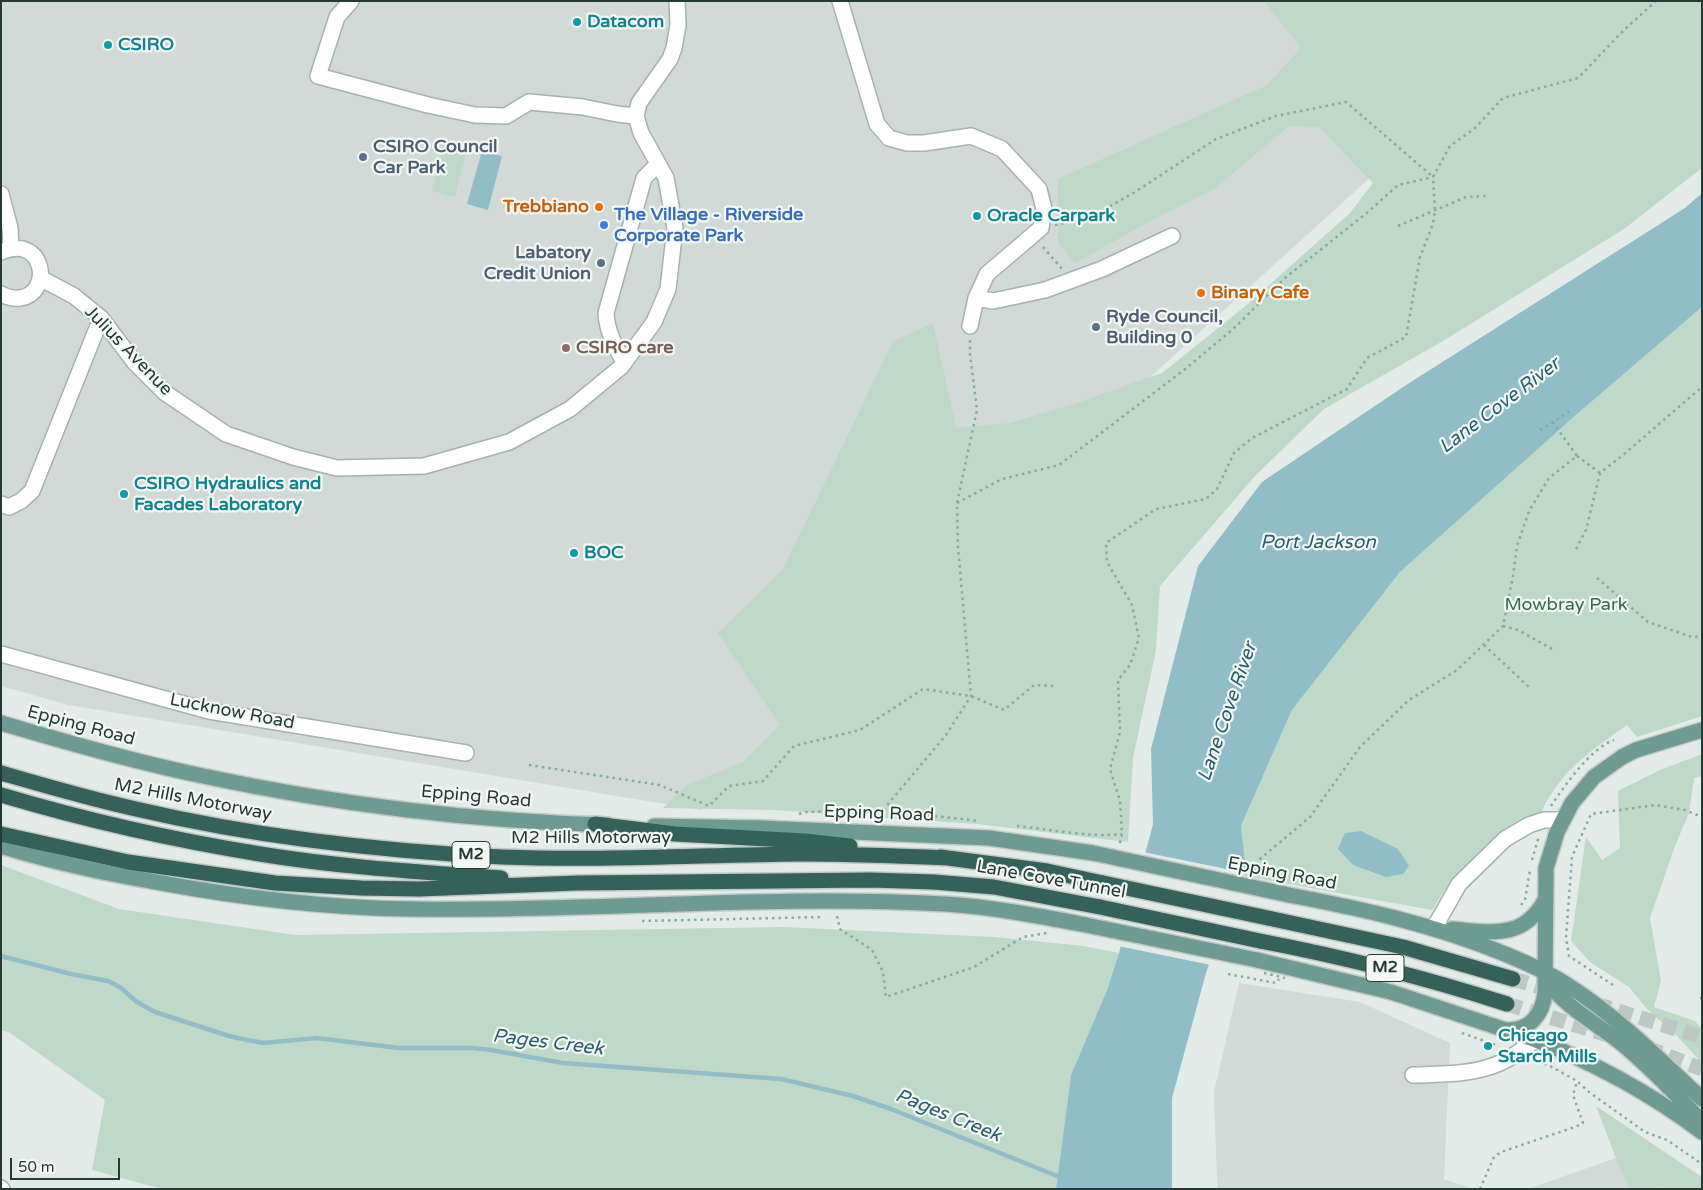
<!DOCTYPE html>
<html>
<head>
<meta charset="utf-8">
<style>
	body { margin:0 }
	#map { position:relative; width:1703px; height:1190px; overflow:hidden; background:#e3ebe8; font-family:"Varela Round",sans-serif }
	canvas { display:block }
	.frame { position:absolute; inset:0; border:2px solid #253a35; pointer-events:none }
	.scale { position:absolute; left:10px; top:1158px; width:110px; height:22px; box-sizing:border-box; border:2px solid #253a35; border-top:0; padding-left:6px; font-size:15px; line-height:18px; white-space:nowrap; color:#253a35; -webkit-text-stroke:4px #f3f8f5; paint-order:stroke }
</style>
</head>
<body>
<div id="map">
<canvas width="1703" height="1190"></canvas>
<div class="frame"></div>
<div class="scale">50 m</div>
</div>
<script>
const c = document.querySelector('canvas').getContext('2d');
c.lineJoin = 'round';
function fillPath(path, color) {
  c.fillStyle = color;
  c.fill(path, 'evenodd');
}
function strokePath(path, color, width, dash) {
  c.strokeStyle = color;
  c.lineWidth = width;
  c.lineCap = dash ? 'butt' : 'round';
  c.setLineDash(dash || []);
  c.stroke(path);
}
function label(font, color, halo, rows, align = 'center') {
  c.font = font + ' "Varela Round",sans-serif';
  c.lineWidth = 4.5;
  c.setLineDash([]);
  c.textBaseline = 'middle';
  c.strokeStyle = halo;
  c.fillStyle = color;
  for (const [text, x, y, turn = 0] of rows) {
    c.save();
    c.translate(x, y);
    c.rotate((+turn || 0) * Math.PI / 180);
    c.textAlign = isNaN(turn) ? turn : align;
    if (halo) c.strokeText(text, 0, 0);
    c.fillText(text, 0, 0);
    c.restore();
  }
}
const built = new Path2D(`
	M1 1H1319L1425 128 1030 486 925 657 701 810 68 705 1 686Z
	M1239 983 1360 1002 1450 1043 1444 1179 1473 1189H1218L1217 1183 1214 1092Z
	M1616 1158 1666 1189H1528Z`);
const green = new Path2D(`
	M1264 1H1702V168L1624 229 1443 341 1324 409 1255 476 1160 586 1156 650 1133 758 1128 842 977 824 773 810 663 808 689 784 743 762 780 725 718 633 783 569 893 342 933 323 956 428 1010 423 1074 404 1162 373 1248 304 1350 213 1373 183 1319 127 1289 126 1213 190 1156 218 1075 263 1058 243V179L1267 85 1301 48Z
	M444 139 468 145 455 197 432 191Z
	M1702 307V716L1637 737 1627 725C1590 751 1557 774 1539 817L1501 836 1446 888 1432 910 1239 875 1246 870 1241 826 1292 710 1400 572 1576 415Z
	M1702 754V776L1694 778 1689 813 1675 846 1650 918 1661 981 1654 1007 1695 1021 1702 1029V1063L1676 1035 1648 1010 1629 987 1590 962 1571 941 1586 837 1602 860 1620 848 1618 791 1660 770Z
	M1 865 119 909 295 935 784 927 994 937 1084 946 1119 953 1107 990 1071 1075 1056 1189H162L92 1170 105 1100 10 1033 1 1030Z
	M1596 1106 1702 1177V1189H1662L1661 1186 1647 1189H1630L1617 1161Z`);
const water = new Path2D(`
	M482 151 502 156 488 210 467 204Z
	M1702 193V307L1576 415 1400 572 1292 710 1241 826 1246 870 1239 876 1206 973 1172 1098V1189H1056L1071 1075 1107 990 1119 953 1153 824 1151 749 1198 566 1262 482 1403 387 1685 208Z
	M1361 831 1398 849 1409 866 1403 874 1386 877 1353 865 1338 849 1345 833Z`);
const pier = new Path2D(`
	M1143 852 1246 873 1241 877 1211 965 1118 946Z`);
const stream = new Path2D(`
	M1 956 71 974 108 981 121 988 137 1002 155 1012 229 1036 247 1040 264 1043 316 1038 399 1048H472L491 1050 563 1063 781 1079 853 1096 891 1109 1062 1178`);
const highwayTunnel = new Path2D(`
	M1513 979 1557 992
	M1507 1004 1611 1036
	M1596 1004 1702 1037
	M1647 1048 1702 1069`);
const path = new Path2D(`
	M1055 225 1091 217 1135 192 1216 139 1276 116 1346 102 1433 177
	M1398 226 1466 197 1486 196
	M1043 247 1062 269
	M1540 430 1570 411
	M1577 456 1600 473
	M957 503 1002 479 1059 465 1184 370 1232 330 1285 278 1368 212 1398 185 1433 177
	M1576 549 1586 530 1600 473 1623 455 1702 387
	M1597 578 1648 622 1692 637 1702 636
	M1503 626 1518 630 1554 650
	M1484 645 1531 689
	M529 765 660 785 709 806 729 786 763 781 794 746 860 730 923 689 971 696 1004 710 1034 685 1055 686
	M1551 806C1565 785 1591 748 1614 740
	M883 810 979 821
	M799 814 805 812 883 810 946 735 971 696 958 547 957 503 977 410 970 354V339
	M1017 826C1048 829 1091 838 1122 834
	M1120 843 1122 834 1120 801 1110 769 1120 732 1118 680 1130 665 1139 638 1132 605 1107 562 1106 543 1156 509 1206 499 1217 489 1234 453 1252 438 1347 389 1367 358 1406 337 1420 257 1433 224 1435 211 1433 177 1450 146 1474 129 1503 98 1578 78 1624 30 1656 1
	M1532 860 1539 836
	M1256 872 1260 859 1310 817 1360 747 1409 700 1457 670 1503 626 1513 576 1517 546 1529 511 1549 478 1577 456 1552 421
	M1521 905 1525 900 1530 870
	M837 916 840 929 872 950 883 972 886 997 974 967 1023 937 1047 933
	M642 921 824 917
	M1228 974 1276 983 1279 979
	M1613 985 1569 956 1566 937 1572 857 1591 814 1655 805 1685 810 1702 817
	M1700 998H1702
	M1462 1033 1499 1046
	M1532 1059 1550 1066 1577 1081 1589 1092 1645 1132 1667 1140 1702 1164
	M1480 1189 1494 1157 1501 1152 1575 1127 1583 1123 1573 1095 1577 1081`);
const minor = new Path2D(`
	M351 1 337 17 318 76 428 105 475 115 506 116 529 102 583 107 617 114 636 116
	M840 1 877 124 889 138 907 143H924L971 136 1002 149 1039 189 1044 209 1041 228 987 274 976 298 970 326
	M1 194 10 228 11 248
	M1 252C44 233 54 293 20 298 13 299 7 297 1 294
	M40 278 74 296 101 318 135 363 164 392 226 434 293 457 337 468 424 466 509 442 570 409 621 367 654 322 668 289 675 228 666 178 641 133 636 116 639 103 670 59 674 48 678 25 677 1
	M976 298 993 301 1045 290 1102 269 1172 236
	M624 362C615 346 607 332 606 313L644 178 658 164
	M1 504 9 507 21 501 32 491 101 318
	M1 654 209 711 466 753
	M1434 928 1459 884 1505 839 1529 825 1544 820H1562
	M1413 1075C1441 1074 1473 1075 1500 1063 1513 1057 1524 1048 1536 1040
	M1 1188 2 1189`);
const major = new Path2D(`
	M1 723C68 743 135 762 203 776 334 804 474 821 608 825
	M654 826 762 828 989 838 1093 853
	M1 846C51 862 104 873 156 882 241 898 326 908 412 909 590 912 767 894 945 904 992 907 1039 916 1086 925
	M1289 895C1363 909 1435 925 1505 954 1527 963 1549 973 1569 986 1619 1018 1659 1059 1702 1099
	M1452 929C1492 932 1523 940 1545 900
	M1257 960 1391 992 1536 1040C1597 1064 1650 1093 1702 1132
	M1545 979C1564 1006 1594 1022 1620 1042 1650 1067 1676 1094 1702 1122
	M1506 1030C1530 1031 1543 1014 1545 992L1546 868 1557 832 1572 803 1594 777 1622 757 1636 750 1702 730`);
const highway = new Path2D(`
	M1 773C46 786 90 799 136 809 255 837 380 851 502 857 602 861 701 855 800 854 850 854 900 856 949 858
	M1 795C85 820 173 840 260 854 339 867 420 872 501 878
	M595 824 675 834 805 841 850 846
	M1 834 128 862 275 883 361 888 419 889 577 883 871 880 934 882 994 887 1100 907
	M940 857 1047 871 1103 883
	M1268 918 1403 947 1513 979
	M1260 941C1344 957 1426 978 1507 1004`);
const pathBridge = new Path2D(`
	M1264 973 1285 978`);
const majorBridge = new Path2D(`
	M1093 853 1289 895
	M1086 925 1257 960`);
const highwayBridge = new Path2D(`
	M1103 883 1268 918
	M1100 907 1260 941`);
const markers = [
	[577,22,5,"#0f9aa8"],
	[108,45,5,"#0f9aa8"],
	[363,157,5,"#5c6f8a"],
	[599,207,5,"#e8710a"],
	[977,216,5,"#0f9aa8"],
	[604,225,5,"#3f7fe0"],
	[601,263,5,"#5c6f8a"],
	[1201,293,5,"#e8710a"],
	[1096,327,5,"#5c6f8a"],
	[566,348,5,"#8d6e63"],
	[124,494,5,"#0f9aa8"],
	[574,553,5,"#0f9aa8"],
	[1488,1046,5,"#0f9aa8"]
];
const shields = [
	[471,855,38],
	[1385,968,38]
];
const shieldNames = [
	["M2",471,855],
	["M2",1385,968]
];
const cultureNames = [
	["Datacom",587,22],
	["CSIRO",118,45],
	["Oracle Carpark",987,216],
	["CSIRO Hydraulics and",134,484],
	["Facades Laboratory",134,505],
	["BOC",584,553],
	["Chicago",1498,1036],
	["Starch Mills",1498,1057]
];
const serviceNames = [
	["CSIRO Council",373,147],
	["Car Park",373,168],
	["Labatory",591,253,"right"],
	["Credit Union",591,274,"right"],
	["Ryde Council,",1106,317],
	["Building 0",1106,338]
];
const foodNames = [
	["Trebbiano",589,207],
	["Binary Cafe",1211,293,"left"]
];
const shopNames = [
	["The Village - Riverside",614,215],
	["Corporate Park",614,236]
];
const educationNames = [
	["CSIRO care",576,348]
];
const streetNames = [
	["Julius Avenue",128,351,46],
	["Lucknow Road",232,712,11],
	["Epping Road",81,726,15],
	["Epping Road",476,797,5],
	["M2 Hills Motorway",193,800,11],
	["Epping Road",879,814,2],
	["M2 Hills Motorway",591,838],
	["Epping Road",1282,874,11],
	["Lane Cove Tunnel",1051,880,10]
];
const parkNames = [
	["Mowbray Park",1566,605]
];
const waterNames = [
	["Lane Cove River",1500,406,-37],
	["Port Jackson",1318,543],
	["Lane Cove River",1228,712,-71],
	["Pages Creek",548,1043,7],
	["Pages Creek",948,1116,22]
];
fillPath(built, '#d1dad7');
fillPath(green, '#bed9c7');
fillPath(water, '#91bdc9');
fillPath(pier, '#e3ebe8');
strokePath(stream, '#91bdc9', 4.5);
strokePath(highwayTunnel, '#bdc8c4', 15, [15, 8]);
strokePath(minor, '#a6b2af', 18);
strokePath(major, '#c2c8c6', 18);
strokePath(highway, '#c2c8c6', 18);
strokePath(path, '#87aaa1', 2.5, [2.5, 4]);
strokePath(minor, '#fff', 15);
strokePath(major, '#6d9b92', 15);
strokePath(highway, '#34625b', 15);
strokePath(majorBridge, '#c2c8c6', 18, []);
strokePath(highwayBridge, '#c2c8c6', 18, []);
strokePath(pathBridge, '#87aaa1', 2.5, [2.5, 4]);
strokePath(majorBridge, '#6d9b92', 15);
strokePath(highwayBridge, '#34625b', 15);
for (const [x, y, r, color] of markers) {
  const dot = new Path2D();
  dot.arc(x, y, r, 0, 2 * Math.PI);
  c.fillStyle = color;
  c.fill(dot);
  strokePath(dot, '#f3f8f5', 2);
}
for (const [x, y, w] of shields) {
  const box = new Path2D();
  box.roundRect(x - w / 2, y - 13.5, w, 27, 4);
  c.fillStyle = '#f3f8f5';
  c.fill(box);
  strokePath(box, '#253a35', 1);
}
label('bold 16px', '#253a35', null, shieldNames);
label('bold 18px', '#0d838f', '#f3f8f5', cultureNames, 'left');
label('bold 18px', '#4e5e75', '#f3f8f5', serviceNames, 'left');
label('bold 18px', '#c56008', '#f3f8f5', foodNames, 'right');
label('bold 18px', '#366cbe', '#f3f8f5', shopNames, 'left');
label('bold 18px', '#785e54', '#f3f8f5', educationNames, 'left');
label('18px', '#253a35', '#f3f8f5', streetNames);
label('18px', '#346b4d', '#f3f8f5', parkNames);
label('italic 19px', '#265e6e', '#f3f8f5', waterNames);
</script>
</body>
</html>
